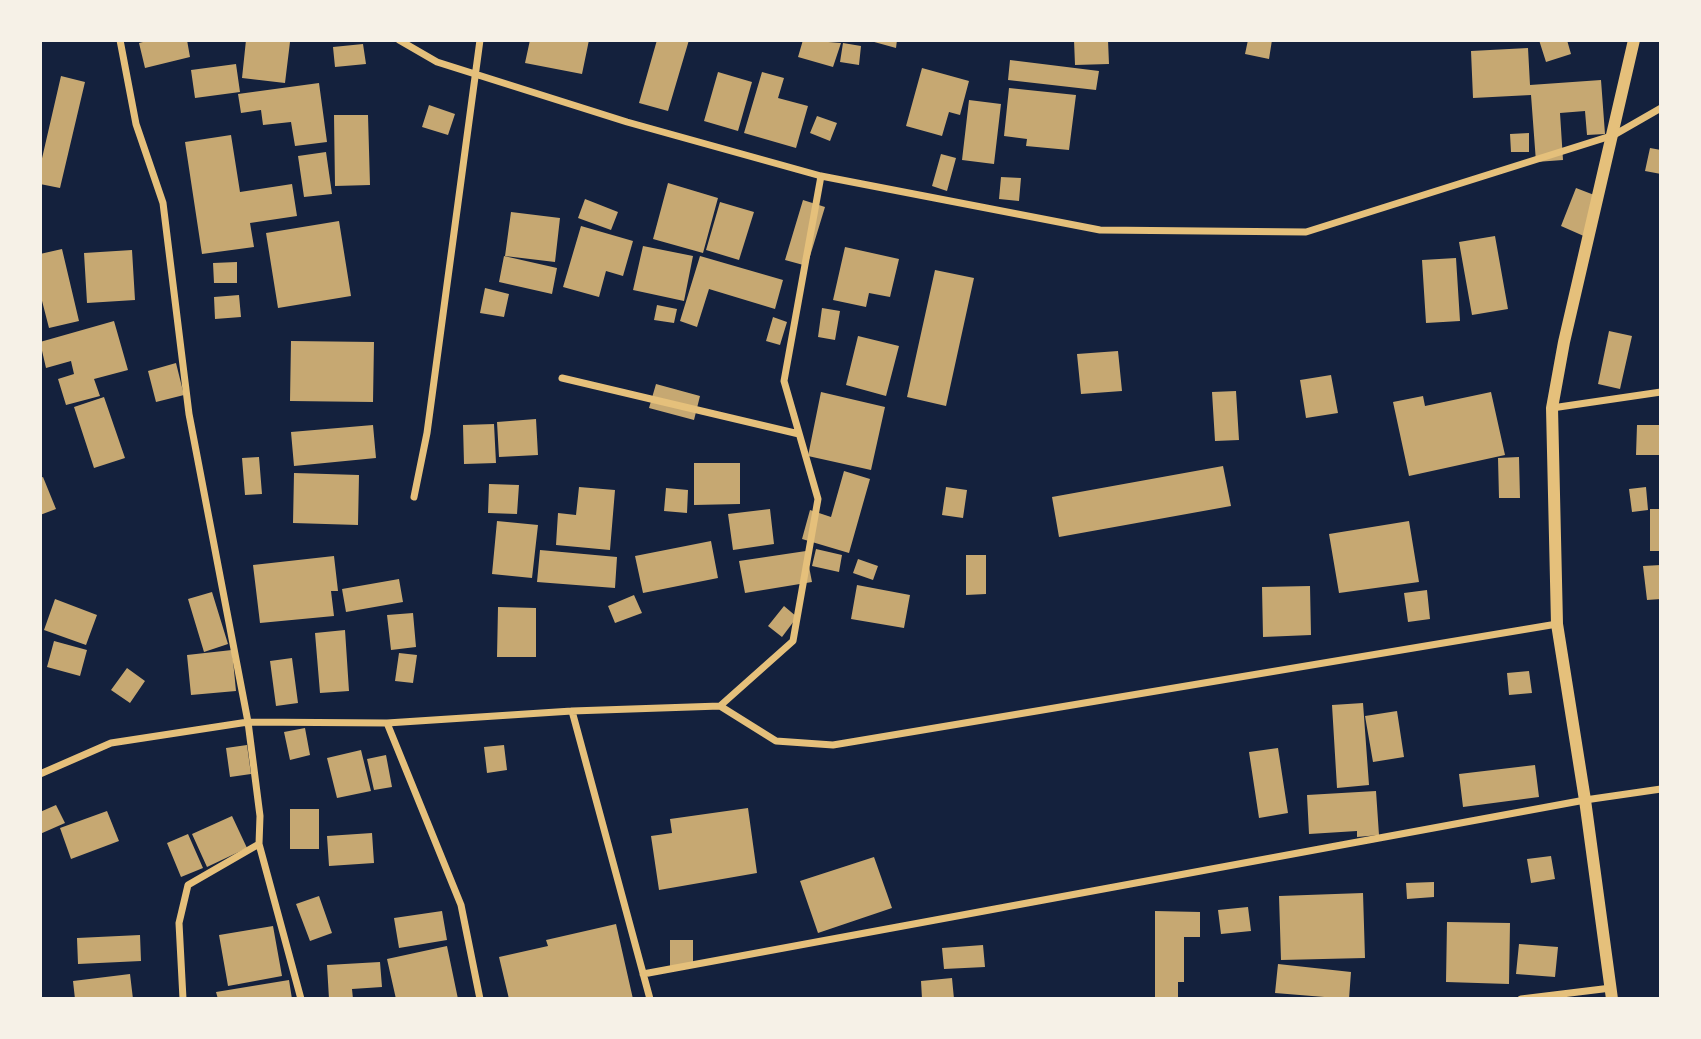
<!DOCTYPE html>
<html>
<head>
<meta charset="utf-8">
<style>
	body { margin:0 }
	#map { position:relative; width:1701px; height:1039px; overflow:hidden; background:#14213d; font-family:"PT Sans Narrow",sans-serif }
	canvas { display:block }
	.frame { position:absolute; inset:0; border:42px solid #f6f1e7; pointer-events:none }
</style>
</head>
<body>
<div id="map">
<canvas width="1701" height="1039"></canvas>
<div class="frame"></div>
</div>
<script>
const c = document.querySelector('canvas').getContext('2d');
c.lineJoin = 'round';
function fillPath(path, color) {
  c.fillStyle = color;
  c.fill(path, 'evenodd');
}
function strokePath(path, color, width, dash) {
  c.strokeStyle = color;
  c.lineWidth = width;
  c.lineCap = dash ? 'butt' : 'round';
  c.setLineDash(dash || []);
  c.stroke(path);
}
const building = new Path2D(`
	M151 40H187L190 57 145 68 139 43Z
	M246 40 290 42 285 83 242 78Z
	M530 40H589L582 74 525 63Z
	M657 40H689L668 111 639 103Z
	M803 40 841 43 833 67 798 57Z
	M867 40H897L896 48Z
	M1074 40H1108L1109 64 1075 65Z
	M1248 40H1272L1269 59 1245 54Z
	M1539 40H1567L1571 54 1546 62Z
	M843 43 861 46 859 65 840 62Z
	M363 44 366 64 335 67 333 47Z
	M1528 48 1530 85 1601 80 1605 134 1587 135 1585 111 1560 113 1563 160 1536 162 1531 95 1473 98 1471 51Z
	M1010 60 1099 71 1096 90 1008 80Z
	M236 64 240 92 195 98 191 70Z
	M922 68 969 81 960 115 949 112 942 136 906 126Z
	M718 72 752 82 738 131 704 121Z
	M762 72 784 78 778 98 808 106 796 148 744 133Z
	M61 76 85 82 60 188 40 184V167Z
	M319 83 327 142 295 146 291 122 263 125 261 110 241 113 238 94Z
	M1009 88 1076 95 1069 150 1026 146 1027 139 1004 136Z
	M969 100 1001 104 994 164 962 160Z
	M429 105 455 114 448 135 422 127Z
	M334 115H368L370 185 335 186Z
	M817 116 837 123 830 141 810 133Z
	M1529 133V152H1511L1510 134Z
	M231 135 240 192 292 184 297 216 250 223 254 247 202 254 185 142Z
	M1650 148 1661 150V174L1645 171Z
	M326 152 332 194 304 197 298 156Z
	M941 154 956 158 947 191 932 186Z
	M1001 177 1021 178 1019 201 999 199Z
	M668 183 718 198 703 253 653 239Z
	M1576 188 1602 198 1586 237 1561 226Z
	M585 199 618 212 611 230 578 218Z
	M803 200 825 207 807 266 785 260Z
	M720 202 754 212 739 260 706 250Z
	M511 212 560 218 555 262 505 256Z
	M339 221 351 296 278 308 266 233Z
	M581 226 633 241 623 276 606 271 599 297 563 287Z
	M1495 236 1508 309 1472 315 1459 242Z
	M643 246 693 256 684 301 633 290Z
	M845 247 899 259 890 297 869 293 866 307 833 300Z
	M62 249 79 321 49 328 40 293V254Z
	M132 250 135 300 87 303 84 253Z
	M504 256 557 268 552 294 499 282Z
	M700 256 783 280 775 309 709 289 697 327 680 321Z
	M1456 258 1460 321 1426 323 1422 260Z
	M237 262V283H214L213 263Z
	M935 270 974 278 946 406 907 397Z
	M485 288 509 294 504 317 480 313Z
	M239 295 241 317 215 319 214 297Z
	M657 305 677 309 674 323 654 320Z
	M822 308 840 311 835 340 818 337Z
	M773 317 787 322 780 345 766 341Z
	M114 321 128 370 94 379 100 396 66 405 58 379 74 374 71 361 46 368 40 342Z
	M1609 331 1632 336 1620 389 1598 384Z
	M858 336 899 346 886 396 846 385Z
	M291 341 374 342 373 402 290 401Z
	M1118 351 1122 391 1081 394 1077 354Z
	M176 363 184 395 156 402 148 371Z
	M1331 375 1338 413 1306 418 1300 380Z
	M656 384 700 396 694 420 649 408Z
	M1236 391 1239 440 1215 441 1212 392Z
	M821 392 885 407 871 470 808 456Z
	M1491 392 1505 455 1409 476 1393 402 1423 396 1425 406Z
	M104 397 125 458 94 468 74 407Z
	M536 419 538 455 499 457 497 422Z
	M494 424 496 463 464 464 463 425Z
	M373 425 376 458 294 466 291 432Z
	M1637 425H1661V455H1636Z
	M259 457 262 494 245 495 242 458Z
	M1519 457 1520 498H1499L1498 458Z
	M694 463H740V504L694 505Z
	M1223 466 1231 506 1059 537 1052 497Z
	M844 471 870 479 849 553 802 539 810 510 831 517Z
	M294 473 359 475 358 525 293 523Z
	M43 477 56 509 40 515V478Z
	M489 484 519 485 517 514 488 513Z
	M579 487 615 490 610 550 556 545 558 513 576 515Z
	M946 487 967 490 963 518 942 515Z
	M1646 487 1648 510 1632 512 1629 489Z
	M666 488 688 490 687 513 664 511Z
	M770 509 774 544 733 550 728 514Z
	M1650 509H1661V551H1650Z
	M497 521 538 525 532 578 492 574Z
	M1409 521 1419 582 1339 593 1329 534Z
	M711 541 718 578 643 593 635 556Z
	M816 549 842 555 839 572 812 566Z
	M540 550 617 557 615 588 537 582Z
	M806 551 812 582 745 593 739 561Z
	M966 555H986V594L966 595Z
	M334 556 338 591H331L334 616 260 623 253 565Z
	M858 559 878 566 873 580 853 573Z
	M1661 565V599L1647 600 1643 566Z
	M399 579 403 602 346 612 342 589Z
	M857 585 910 595 904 628 851 619Z
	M1310 586 1311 635 1263 637 1262 587Z
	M1427 590 1430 619 1408 622 1404 593Z
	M212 592 228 644 204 652 188 599Z
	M634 595 642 613 615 623 608 606Z
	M55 599 97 615 86 645 44 630Z
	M784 606 797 617 782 637 768 626Z
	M498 607 536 608V657H497Z
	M413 613 416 647 391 650 387 615Z
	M345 630 349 691 320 693 315 633Z
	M54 641 87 650 80 676 47 667Z
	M232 650 236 691 191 695 187 655Z
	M399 653 417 655 413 683 395 681Z
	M292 658 298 703 276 706 270 661Z
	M127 668 145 681 130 703 111 690Z
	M1529 671 1532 693 1509 695 1507 673Z
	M1363 703 1369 785 1337 788 1332 705Z
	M1397 711 1404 757 1373 762 1365 716Z
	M305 728 310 755 290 760 284 732Z
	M247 745 251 774 230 777 226 748Z
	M504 745 507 770 487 773 484 747Z
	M1278 748 1288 813 1259 818 1249 752Z
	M361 750 371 791 337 798 327 758Z
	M386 755 392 787 374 790 367 759Z
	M1535 765 1539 797 1463 807 1459 774Z
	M1376 791 1379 835 1357 837V831L1309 834 1307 795Z
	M56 805 65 823 40 834V812Z
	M748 808 757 873 659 890 651 836 672 833 670 819Z
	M290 809H319V849H290Z
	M107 811 119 841 71 859 60 828Z
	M232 816 247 848 207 867 192 834Z
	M372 833 374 863 329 866 327 836Z
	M188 834 203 868 181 877 167 843Z
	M1551 856 1555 879 1531 883 1527 859Z
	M874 857 892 908 818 933 800 881Z
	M1434 882V897L1407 899 1406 883Z
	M1363 893 1365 958 1281 960 1279 896Z
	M319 896 332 933 310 941 296 904Z
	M1248 907 1251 931 1221 934 1218 910Z
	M442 911 447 940 399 948 394 918Z
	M1155 911 1200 912V937H1184V982H1178V999H1155Z
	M1447 922 1510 923 1509 984 1446 982Z
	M616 924 633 999H509L499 957 548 946 546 940Z
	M273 926 282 976 228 986 219 935Z
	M140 935 141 961 78 964 77 938Z
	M670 940H693V966H670Z
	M1519 944 1558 947 1555 977 1516 974Z
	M983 945 985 967 944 969 942 948Z
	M447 946 458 999H396L387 959Z
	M380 962 382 987 352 989 353 999H329L327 965Z
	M1278 964 1351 972 1349 999 1275 993Z
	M130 974 133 999H75L73 981Z
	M952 978 954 999H922L921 981Z
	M289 980 292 999H218L216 992Z`);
const minor = new Path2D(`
	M120 40 136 124 163 203 189 414 248 722 260 816 259 844 188 885 179 923 183 999
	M399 40 437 62 627 122 821 176 1100 230 1306 232 1614 135 1661 108
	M562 378 799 434
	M1552 408 1661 392
	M414 497 427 433 480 40
	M720 706 776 741 833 745 1557 624
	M572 711 650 999
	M387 723 461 905 480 999
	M40 774 111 743 248 722 387 723 572 711 720 706 793 641 818 499 784 381 821 176
	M259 844 301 999
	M643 974 1585 800 1661 789
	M1521 999 1611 988`);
const tertiary = new Path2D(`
	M1612 999 1585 800 1557 624 1552 408 1564 342 1634 40`);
fillPath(building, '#c6a872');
strokePath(minor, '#e5c07b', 7);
strokePath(tertiary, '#e5c07b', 12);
</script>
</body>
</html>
